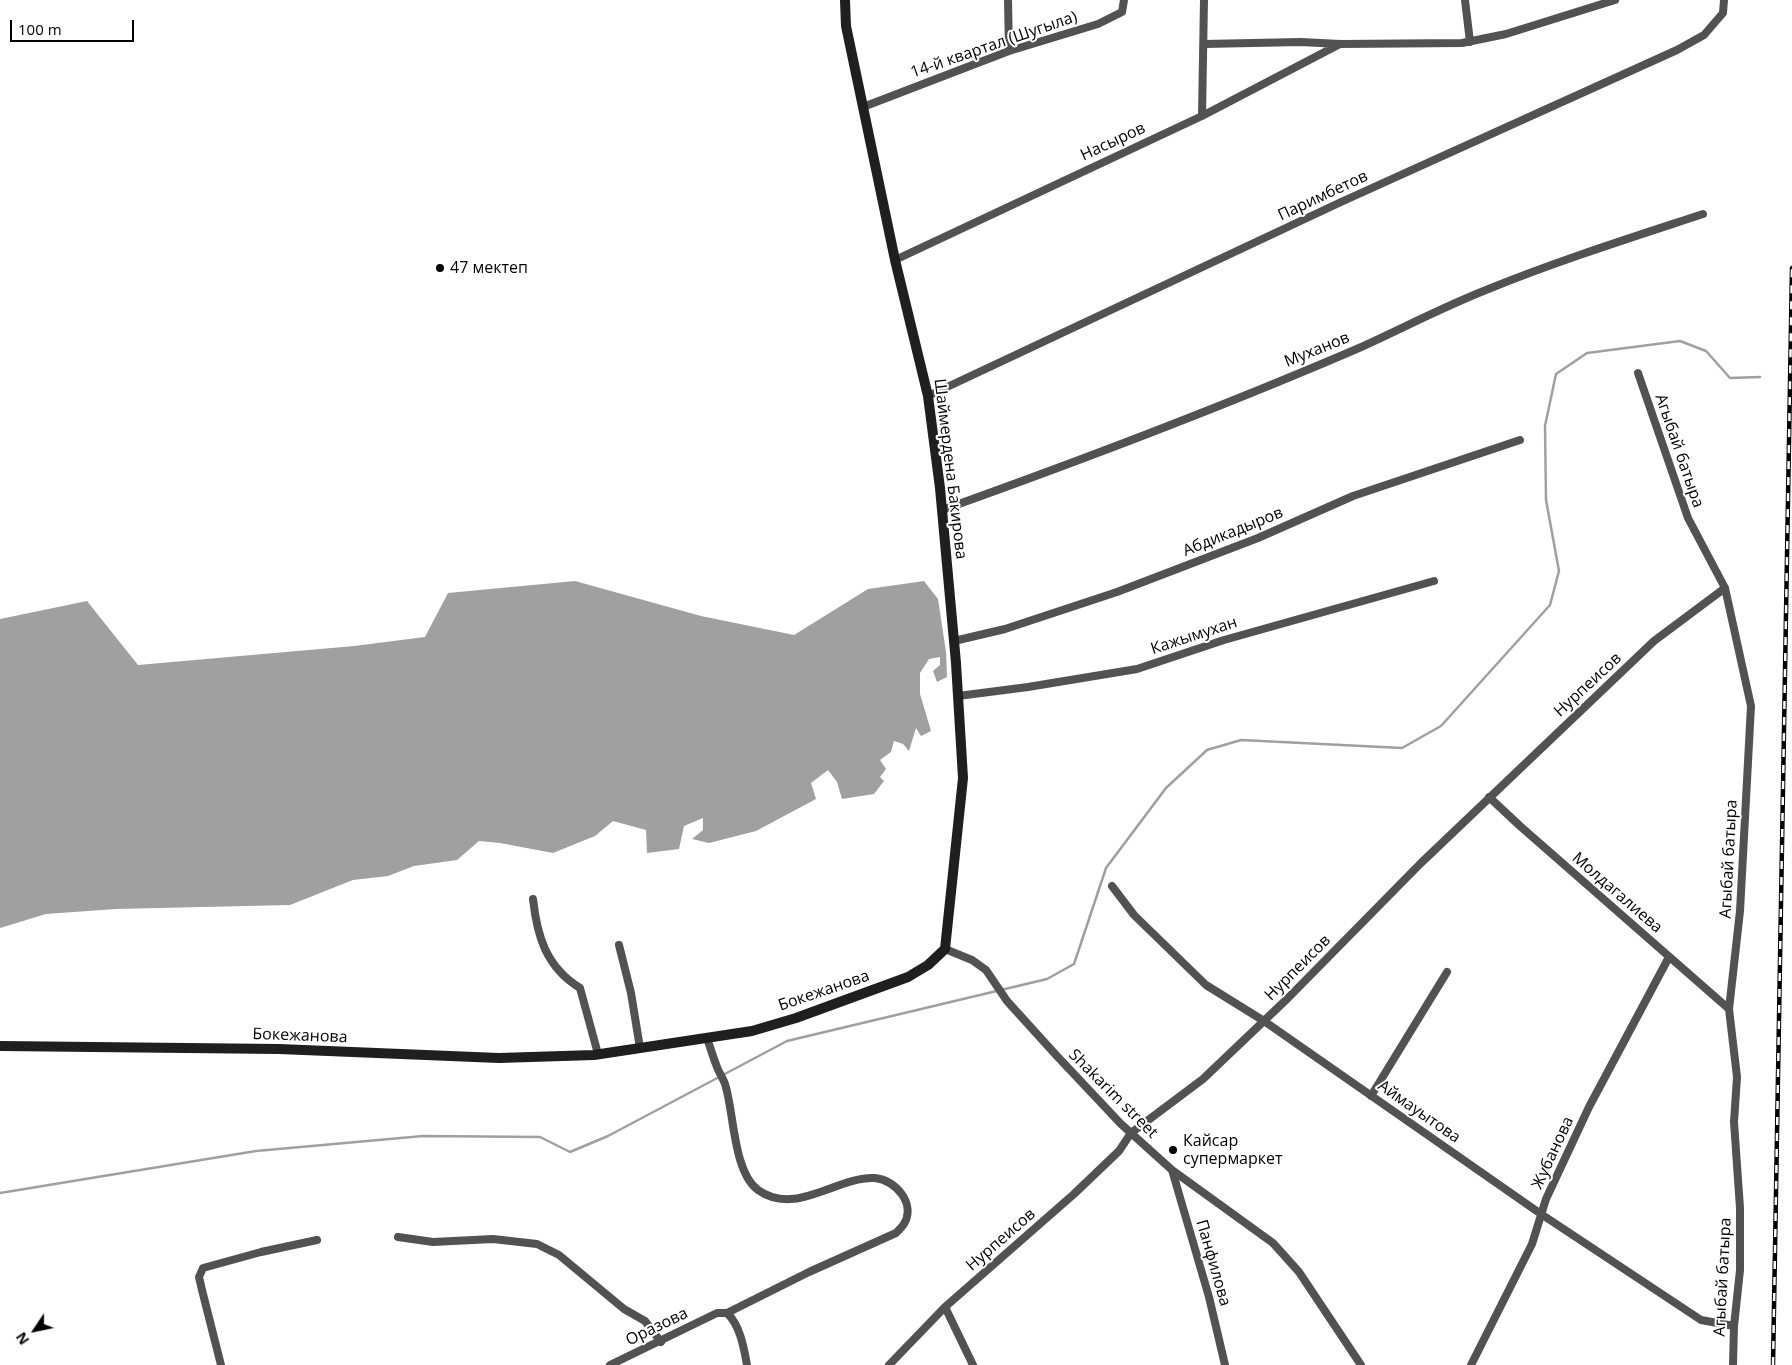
<!DOCTYPE html>
<html>
<head>
<meta charset="utf-8">
<style>
	body { margin:0 }
	#map { position:relative; width:1792px; height:1365px; overflow:hidden; background:#fff; font-family:"Open Sans",sans-serif }
	canvas { display:block }
	.north { position:absolute; left:10px; top:1305px; width:50px; height:50px; -webkit-text-stroke:4px #fff; paint-order:stroke; rotate:236deg; font-size:14px; font-weight:700; line-height:20px; text-align:center; color:#000 }
	.north::after { content:''; display:block; margin:auto; width:18px; height:22px; background:#000; clip-path:polygon(50% 0,100% 100%,50% 72%,0 100%) }
	.scale { position:absolute; left:10px; top:20px; width:124px; height:22px; box-sizing:border-box; border:2px solid #000; border-top:0; padding-left:6px; font-size:15px; line-height:18px; white-space:nowrap; color:#000; -webkit-text-stroke:4px #fff; paint-order:stroke }
</style>
</head>
<body>
<div id="map">
<canvas width="1792" height="1365"></canvas>
<div class="north">N</div>
<div class="scale">100 m</div>
</div>
<script>
const c = document.querySelector('canvas').getContext('2d');
c.lineJoin = 'round';
function fillPath(path, color) {
  c.fillStyle = color;
  c.fill(path, 'evenodd');
}
function strokePath(path, color, width, dash) {
  c.strokeStyle = color;
  c.lineWidth = width;
  c.lineCap = dash ? 'butt' : 'round';
  c.setLineDash(dash || []);
  c.stroke(path);
}
function label(font, color, halo, rows, align = 'center') {
  c.font = font + ' "Open Sans",sans-serif';
  c.lineWidth = 4;
  c.setLineDash([]);
  c.textBaseline = 'middle';
  c.strokeStyle = halo;
  c.fillStyle = color;
  for (const [text, x, y, turn = 0] of rows) {
    c.save();
    c.translate(x, y);
    c.rotate((+turn || 0) * Math.PI / 180);
    c.textAlign = isNaN(turn) ? turn : align;
    if (halo) c.strokeText(text, 0, 0);
    c.fillText(text, 0, 0);
    c.restore();
  }
}
const water = new Path2D(`
	M575 581 701 616 794 635 868 589 924 581 938 599 946 652 947 677 937 682 933 671 940 665V657L929 659 920 673V694L931 731 921 736 916 728 909 751 903 744 894 741 891 752 880 760 886 769 880 777 884 781 874 794 842 799 837 782 828 770 811 783 816 799 756 831 709 843 692 839 703 830V818L684 826 679 849 647 853 646 830 613 821 595 836 553 853 500 843 479 841 457 860 414 866 388 876 353 880 290 905 116 909 46 914 0 928V619L87 601 138 665 354 646 425 637 448 593Z`);
const stream = new Path2D(`
	M0 1193 256 1151 423 1136 540 1137 570 1152 608 1136 787 1041 1047 979 1074 964 1106 868 1166 788 1207 750 1241 740 1402 748 1441 726 1550 605 1559 571 1546 500 1545 426 1556 374 1587 353 1680 341 1706 351 1730 378 1760 377`);
const street = new Path2D(`
	M1008 0 1009 51
	M1465 0 1470 42
	M1204 44 1301 42 1340 44 1462 43 1506 34 1615 0
	M863 107 1009 51 1098 24 1122 12 1124 0
	M1202 116 1204 0
	M895 260 1202 116 1340 44
	M1638 373 1688 518 1725 588 1751 706 1740 911 1729 1009 1737 1077 1734 1122 1740 1208V1270L1734 1326 1733 1365
	M928 396 1341 202 1677 50 1704 35 1723 13 1724 0
	M942 510C1082 460 1222 407 1359 348 1401 329 1443 307 1486 290 1557 261 1630 238 1703 214
	M954 641 1005 629 1117 592 1258 538 1353 496 1520 440
	M958 696 1028 687 1137 669 1224 640 1434 581
	M1489 797 1520 826 1729 1009
	M1112 886 1134 915 1206 985 1264 1021 1541 1214 1701 1320 1734 1326
	M533 899C537 936 546 967 580 988L598 1054
	M619 945 631 993 640 1048
	M945 949 972 960 986 970 1007 1001 1056 1055 1121 1124 1172 1170 1273 1243 1299 1272 1361 1365
	M707 1038C710 1047 713 1057 717 1067 719 1073 723 1078 725 1084 734 1111 733 1172 758 1190 796 1217 837 1176 875 1178 896 1180 916 1204 904 1224 902 1227 899 1230 896 1233L809 1272 727 1313
	M1371 1096 1447 972
	M1172 1170 1209 1297 1225 1365
	M398 1237 433 1242 493 1239 537 1244 559 1255 624 1309 645 1321 661 1342
	M945 1307 973 1365
	M221 1365 202 1290 199 1277 203 1268 261 1252 317 1240
	M610 1365 717 1313H727C740 1325 744 1348 747 1365
	M889 1365 945 1307 1074 1194 1119 1151 1131 1133 1203 1079 1288 998 1421 863 1654 641 1725 588
	M1471 1365 1532 1244 1546 1199 1589 1107 1669 957`);
const secondary = new Path2D(`
	M0 1046 279 1049 499 1058 594 1055 752 1031 796 1018 908 977 928 965 945 949 963 778 956 663 940 488 928 396 895 260 863 107 846 26 845 0`);
const rail = new Path2D(`
	M1773 1365 1792 268`);
const markers = [
	[440,268,5,"#000"],
	[1173,1150,5,"#000"]
];
const streetNames = [
	["14-й квартал (Шугыла)",994,45,-19],
	["Насыров",1113,142,-25],
	["Паримбетов",1323,196,-25],
	["Муханов",1317,350,-22],
	["Агыбай батыра",1679,451,71],
	["Шаймердена Бакирова",950,469,83],
	["Абдикадыров",1233,532,-22],
	["Кажымухан",1194,636,-18],
	["Нурпеисов",1588,685,-43],
	["Агыбай батыра",1729,859,-87],
	["Молдагалиева",1617,893,41],
	["Нурпеисов",1298,968,-45],
	["Бокежанова",824,991,-19],
	["Бокежанова",300,1036,2],
	["Shakarim street",1113,1094,45],
	["Аймауытова",1419,1112,35],
	["Жубанова",1553,1153,-65],
	["Нурпеисов",1001,1240,-41],
	["Панфилова",1213,1263,74],
	["Агыбай батыра",1723,1277,-87],
	["Оразова",657,1327,-26]
];
const poiNames = [
	["47 мектеп",450,268],
	["Кайсар",1183,1141],
	["супермаркет",1183,1159]
];
fillPath(water, '#a0a0a0');
strokePath(stream, '#a0a0a0', 2.5);
strokePath(street, '#525252', 8);
strokePath(secondary, '#1f1f1f', 10);
strokePath(rail, '#000', 4.5);
strokePath(rail, '#fff', 2.5, [8]);
for (const [x, y, r, color] of markers) {
  const dot = new Path2D();
  dot.arc(x, y, r, 0, 2 * Math.PI);
  c.fillStyle = color;
  c.fill(dot);
  strokePath(dot, '#fff', 2);
}
label('16px', '#000', '#fff', streetNames);
label('16px', '#000', '#fff', poiNames, 'left');
</script>
</body>
</html>
